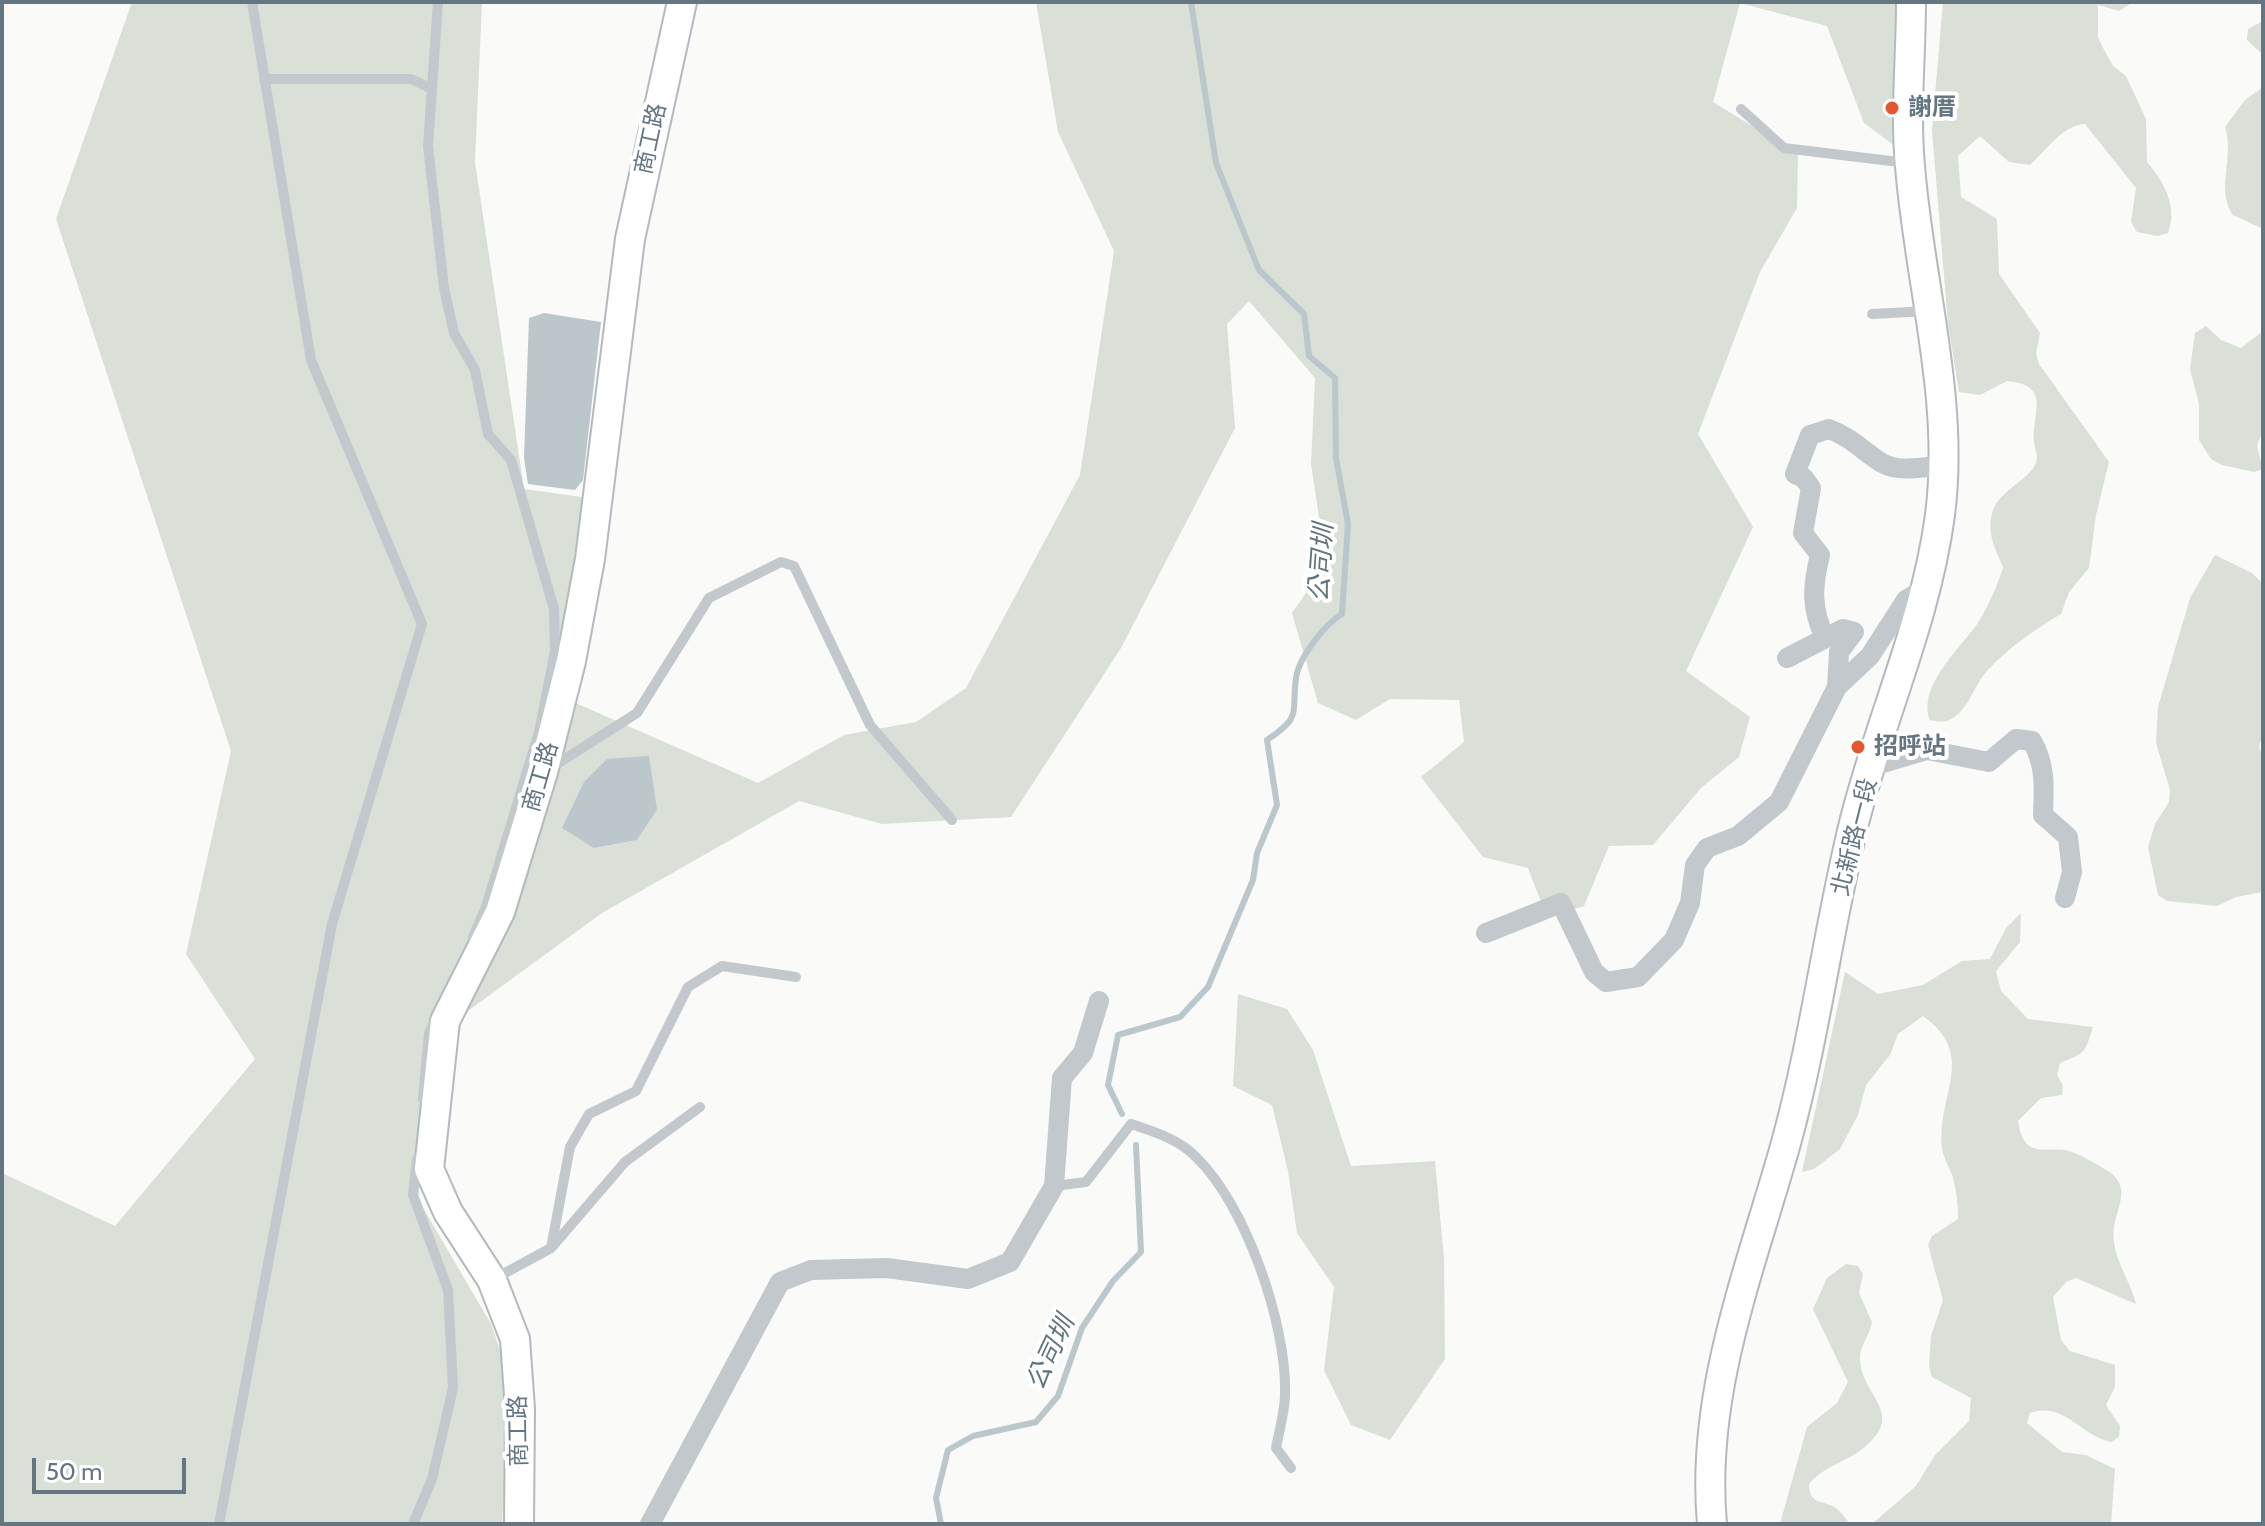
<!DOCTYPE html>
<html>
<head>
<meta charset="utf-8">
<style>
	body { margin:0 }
	#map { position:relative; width:2265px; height:1526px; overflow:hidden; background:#fafaf8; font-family:Cabin,sans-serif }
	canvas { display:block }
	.frame { position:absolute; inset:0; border:4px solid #657683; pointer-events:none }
	.scale { position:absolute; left:32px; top:1458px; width:154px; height:36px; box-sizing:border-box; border:4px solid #657683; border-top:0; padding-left:10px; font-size:24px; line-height:28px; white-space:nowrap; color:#657683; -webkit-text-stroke:6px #fff; paint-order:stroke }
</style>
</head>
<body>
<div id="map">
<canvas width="2265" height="1526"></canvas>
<div class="frame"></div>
<div class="scale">50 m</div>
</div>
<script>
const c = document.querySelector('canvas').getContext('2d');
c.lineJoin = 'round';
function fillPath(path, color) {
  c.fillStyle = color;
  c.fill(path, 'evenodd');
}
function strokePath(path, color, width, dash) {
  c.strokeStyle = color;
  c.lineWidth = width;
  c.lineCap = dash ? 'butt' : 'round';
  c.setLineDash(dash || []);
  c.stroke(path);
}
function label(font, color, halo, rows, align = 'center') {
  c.font = font + ' Cabin,"Noto Sans TC",sans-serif';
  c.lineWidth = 8;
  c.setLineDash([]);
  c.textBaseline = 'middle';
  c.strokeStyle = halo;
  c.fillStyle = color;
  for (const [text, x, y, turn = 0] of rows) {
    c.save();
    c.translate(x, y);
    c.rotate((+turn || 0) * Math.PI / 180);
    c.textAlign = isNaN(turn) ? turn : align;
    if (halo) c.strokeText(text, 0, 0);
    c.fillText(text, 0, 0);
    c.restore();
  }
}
const green = new Path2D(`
	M132 2H482L475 162 524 489 589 498 551 694 490 909 430 1035 418 1199 491 1324 510 1379 502 1524H2V1173L115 1226 255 1059 186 954 231 751 56 219Z
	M1036 2H1905L1903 152 1864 123 1827 26 1740 3 1713 102 1798 154 1797 208 1760 272 1698 434 1753 527 1686 671 1750 717 1739 757 1701 788 1653 845 1609 846 1584 906 1547 918 1528 868 1483 857 1421 777 1464 742 1459 700 1390 699 1356 720 1318 703 1292 613 1326 564 1311 464 1315 378 1249 301 1227 324 1235 428 1121 648 1011 817 882 824 799 801 602 913 435 1035 496 910 555 694 758 783 844 735 916 722 966 688 1080 475 1114 251 1058 132ZM657 810 637 840 594 848Z
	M1943 2H2133L2119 11 2098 5V37L2102 46 2113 66 2126 76 2146 119 2147 162C2164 181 2178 208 2168 233L2158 236 2137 232 2131 222 2136 188 2085 124C2062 125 2046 151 2030 165L2009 162 1980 136 1958 156 1961 197 1997 219 1999 274 2040 333 2036 354 2039 364 2109 462 2096 515 2089 568 2069 592 2061 614C2034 630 2008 648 1987 671 1973 686 1969 711 1949 720 1943 723 1936 721 1930 720 1917 687 1960 648 1978 623 1985 613 2000 580 2003 567 1995 548 1987 534 1992 513 1998 492 2023 483 2034 467 2040 458 2035 451 2034 442 2032 412 2052 385 2007 381L1980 395 1959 392 1948 324 1932 130Z
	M2263 21V55L2247 40 2248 29Z
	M2263 87V229L2233 215C2215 190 2235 157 2225 127L2245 100Z
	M2206 326 2221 340 2241 348 2263 331V430L2257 446 2263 469 2254 472 2222 465 2211 459 2199 440V404L2190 369 2195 333Z
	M2215 555 2252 573 2263 584V732L2259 747 2263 759V892L2236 897 2217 906 2167 901 2158 895 2148 847 2155 824 2169 802 2170 790 2156 743 2158 707 2190 598Z
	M2021 913 2020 942 1996 971 2001 991 2028 1019 2093 1027C2084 1054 2087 1052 2060 1063L2057 1075 2063 1085 2062 1095 2041 1098 2018 1121C2024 1162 2047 1145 2069 1151 2080 1154 2098 1165 2108 1171 2132 1187 2117 1207 2114 1227 2110 1256 2130 1278 2136 1304L2076 1278 2066 1282 2053 1297 2061 1340 2070 1351 2115 1365V1387L2106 1405 2120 1426 2119 1437 2111 1442C2081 1436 2064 1401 2030 1413L2027 1423 2062 1452 2086 1455 2115 1469 2111 1524H1872L1916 1486 1935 1455 1969 1421 1971 1398 1932 1377 1929 1367 1931 1336 1943 1300 1928 1245 1932 1236 1958 1219C1958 1207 1957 1194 1954 1182 1952 1170 1943 1160 1942 1147 1937 1093 1978 1056 1923 1016L1898 1034 1890 1055 1866 1085 1858 1115 1840 1149 1814 1169 1802 1172 1845 972 1878 994 1923 985 1962 961 1990 959 2006 928Z
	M1238 994 1287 1009 1313 1050 1351 1166 1435 1161 1444 1259 1445 1359 1390 1440 1351 1425 1324 1370 1334 1287 1297 1233 1288 1171 1272 1105 1233 1086Z
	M1846 1264 1858 1266 1863 1274 1859 1293 1872 1322C1870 1335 1860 1345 1860 1358 1860 1395 1906 1412 1866 1446 1848 1462 1825 1465 1809 1484 1810 1502 1817 1500 1830 1505 1839 1508 1844 1517 1850 1524H1780L1807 1427 1837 1403 1848 1382 1813 1309 1827 1278Z`);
const water = new Path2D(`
	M544 313 601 322 583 480 575 490 528 484 524 458 529 318Z
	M649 756 657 810 637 840 594 848 562 828 584 782 607 759Z`);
const stream = new Path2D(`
	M1122 1114 1108 1085 1118 1035 1180 1017 1208 987 1253 880 1257 853 1277 805 1267 740C1303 716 1291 714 1296 678 1299 657 1325 624 1342 614L1348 524 1336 458 1335 378 1309 356 1304 314 1259 270 1216 163 1191 2
	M941 1524 936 1498 948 1450 973 1436 1036 1422 1058 1396 1082 1328 1113 1281 1141 1252 1136 1145`);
const lane = new Path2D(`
	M438 2 428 146 444 288 454 333 475 370 488 434 511 460 554 609 555 651 539 732 486 907 473 937
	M264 79H411L430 88
	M1741 109 1784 148 1907 163
	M1872 314 1927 311
	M549 769 637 713 709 598 781 562 794 566 870 725 952 820
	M423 1099 429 1033 435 1021
	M1054 1186 1086 1182 1131 1124C1154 1132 1179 1139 1196 1157 1246 1205 1287 1325 1285 1394 1285 1411 1279 1431 1276 1448L1291 1468
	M552 1247 625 1162 700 1107
	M494 1279 551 1248 570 1147 589 1114 636 1091 688 987 722 966 796 977
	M219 1524 332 924 422 624 311 360 252 2
	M413 1524 432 1479 453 1388 448 1290 413 1195 417 1159`);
const street = new Path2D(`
	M1825 638C1811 608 1812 587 1820 555L1803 533 1811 488 1804 478 1795 474 1810 435 1829 429C1853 438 1862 451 1882 463 1899 473 1925 467 1944 465
	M1787 658 1843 629 1854 632 1839 652 1837 687
	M1873 766 1927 750 1989 762 2016 739 2032 741C2046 765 2044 789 2043 815L2068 837 2072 872 2065 898
	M1486 933 1561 903 1594 972 1606 982 1638 977 1674 940 1690 903 1695 865 1707 848 1738 836 1779 802 1837 687 1870 656 1906 600 1925 588
	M650 1524 780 1282 811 1270 887 1268 968 1279 1010 1262 1054 1186 1062 1078 1083 1053 1099 1001`);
const secondary = new Path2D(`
	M519 1524 520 1409 515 1339 492 1280 448 1212 429 1169 445 1021 500 912 543 772 571 661 590 559 630 239 682 2
	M1712 1524C1700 1392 1751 1268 1786 1143 1815 1038 1828 929 1854 823 1880 719 1926 621 1940 515 1955 398 1919 282 1910 166 1905 112 1911 56 1911 2`);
const markers = [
	[1892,108,8,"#e4572e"],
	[1858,747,8,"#e4572e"]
];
const poiNames = [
	["謝厝",1908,108],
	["招呼站",1874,747]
];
const streetNames = [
	["商工路",651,139,-78],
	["商工路",541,777,-74],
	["北新路一段",1855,837,-76],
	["商工路",519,1431,-91]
];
const waterNames = [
	["公司圳",1322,563,-86],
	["公司圳",1051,1353,-65]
];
fillPath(green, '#dadfd7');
fillPath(water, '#bbc7cb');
strokePath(stream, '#bbc7cb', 6);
strokePath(secondary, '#b3babf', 32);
strokePath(lane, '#c3c8cc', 10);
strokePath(street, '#c3c8cc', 20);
strokePath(secondary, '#fff', 28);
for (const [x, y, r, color] of markers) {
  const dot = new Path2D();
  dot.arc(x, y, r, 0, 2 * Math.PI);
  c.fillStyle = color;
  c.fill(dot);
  strokePath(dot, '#fff', 3);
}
label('bold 24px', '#657683', '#fff', poiNames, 'left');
label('24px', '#657683', '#fff', streetNames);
label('italic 26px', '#60757c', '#fff', waterNames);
</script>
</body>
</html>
